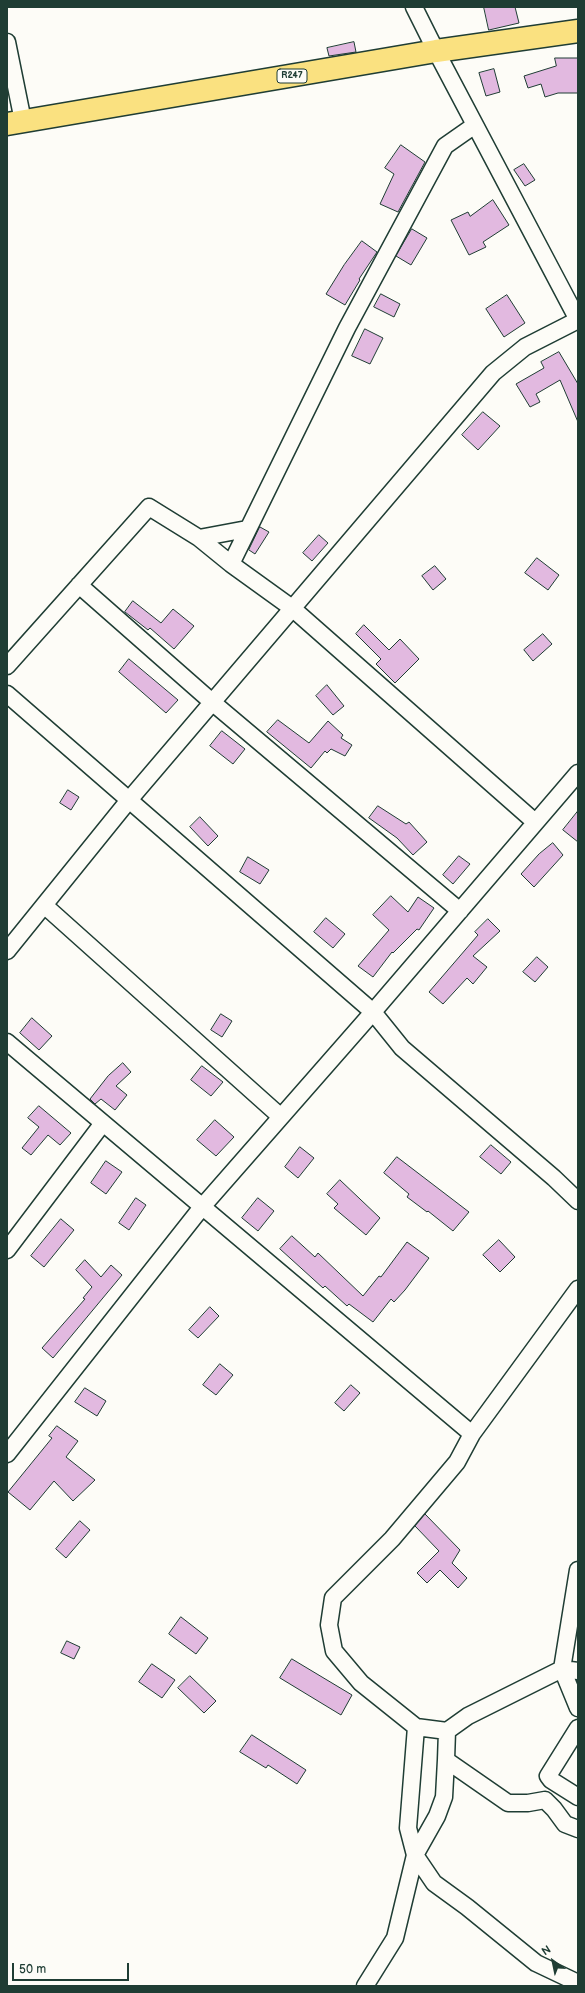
<!DOCTYPE html>
<html>
<head>
<meta charset="utf-8">
<style>
	body { margin:0 }
	#map { position:relative; width:585px; height:1993px; overflow:hidden; background:#fdfcf7; font-family:"Balsamiq Sans",sans-serif }
	canvas { display:block }
	.frame { position:absolute; inset:0; border:8px solid #1f3d34; pointer-events:none }
	.north { position:absolute; left:533px; top:1941px; width:40px; height:40px; -webkit-text-stroke:3px #fdfcf7; paint-order:stroke; rotate:327deg; font-size:11px; font-weight:700; line-height:16px; text-align:center; color:#1f3d34 }
	.north::after { content:''; display:block; margin:auto; width:14px; height:18px; background:#1f3d34; clip-path:polygon(50% 0,100% 100%,50% 72%,0 100%) }
	.scale { position:absolute; left:12px; top:1963px; width:117px; height:18px; box-sizing:border-box; border:2px solid #1f3d34; border-top:0; padding-left:5px; font-size:12px; line-height:14px; white-space:nowrap; color:#1f3d34; -webkit-text-stroke:3px #fdfcf7; paint-order:stroke }
</style>
</head>
<body>
<div id="map">
<canvas width="585" height="1993"></canvas>
<div class="frame"></div>
<div class="north">N</div>
<div class="scale">50 m</div>
</div>
<script>
const c = document.querySelector('canvas').getContext('2d');
c.lineJoin = 'round';
function fillPath(path, color) {
  c.fillStyle = color;
  c.fill(path, 'evenodd');
}
function strokePath(path, color, width, dash) {
  c.strokeStyle = color;
  c.lineWidth = width;
  c.lineCap = dash ? 'butt' : 'round';
  c.setLineDash(dash || []);
  c.stroke(path);
}
function label(font, color, halo, rows, align = 'center') {
  c.font = font + ' "Balsamiq Sans",sans-serif';
  c.lineWidth = 3.5;
  c.setLineDash([]);
  c.textBaseline = 'middle';
  c.strokeStyle = halo;
  c.fillStyle = color;
  for (const [text, x, y, turn = 0] of rows) {
    c.save();
    c.translate(x, y);
    c.rotate((+turn || 0) * Math.PI / 180);
    c.textAlign = isNaN(turn) ? turn : align;
    if (halo) c.strokeText(text, 0, 0);
    c.fillText(text, 0, 0);
    c.restore();
  }
}
const building = new Path2D(`
	M484 7H515L519 23 489 30Z
	M354 42 356 52 329 56 327 48Z
	M555 58H578V93H558L545 97 541 84 528 88 524 76 556 66Z
	M494 69 500 92 486 96 479 73Z
	M401 145 425 162 398 212 380 204 394 174 385 168Z
	M524 164 535 180 525 186 514 170Z
	M493 200 509 225 483 242 486 247 469 255 451 220 468 212 470 216Z
	M412 229 427 238 411 265 396 256Z
	M362 241 377 252 359 279 360 280 345 305 326 294 344 265Z
	M381 294 400 304 394 317 374 307Z
	M507 295 525 323 504 337 486 309Z
	M365 329 383 338 370 364 352 356Z
	M559 352 578 384V422L560 380 536 394 540 402 530 407 516 384 544 368 541 362Z
	M483 412 500 426 478 450 462 435Z
	M260 527 269 532 255 554 249 550Z
	M319 535 328 543 312 561 303 553Z
	M537 558 559 575 548 590 525 573Z
	M435 566 446 579 433 590 422 576Z
	M133 601 161 623 173 609 194 626 174 649 150 628 148 630 125 612Z
	M364 625 389 650 400 639 419 659 395 683 376 664 381 659 356 634Z
	M543 634 552 644 533 661 524 650Z
	M129 659 178 700 166 713 119 672Z
	M327 685 344 706 333 715 316 696Z
	M278 720 309 743 328 721 343 735 341 738 352 745 345 756 331 749 327 753 325 751 311 768 267 732Z
	M222 731 245 749 233 764 210 746Z
	M68 790 79 797 71 810 60 803Z
	M378 806 406 824 409 822 427 842 413 855 397 838 369 818Z
	M578 811V842L563 830Z
	M200 817 218 836 208 846 190 827Z
	M553 843 563 855 534 887 521 874 539 854Z
	M459 856 470 864 453 884 443 875Z
	M248 857 269 870 260 884 240 872Z
	M391 896 408 912 418 897 434 908 419 930 417 929 393 953 392 952 373 977 358 966 389 930 373 915Z
	M326 918 345 934 333 948 314 932Z
	M488 919 500 931 473 956 487 967 473 984 467 978 443 1004 429 992 478 935 475 932Z
	M537 957 548 967 535 982 523 972Z
	M221 1014 232 1021 222 1037 211 1030Z
	M32 1018 52 1036 39 1050 20 1033Z
	M123 1063 131 1072 116 1086 127 1095 115 1110 101 1099 95 1104 90 1099 108 1076Z
	M202 1066 223 1082 211 1096 191 1080Z
	M39 1106 71 1133 60 1145 48 1135 31 1155 22 1148 39 1127 28 1118Z
	M215 1120 234 1137 216 1156 197 1140Z
	M491 1145 511 1162 501 1174 480 1157Z
	M300 1147 314 1158 298 1178 285 1167Z
	M397 1157 469 1212 453 1231 428 1211 427 1212 407 1197 409 1194 384 1173Z
	M106 1161 122 1172 106 1194 91 1183Z
	M340 1180 380 1218 366 1235 334 1208 338 1204 327 1194Z
	M136 1198 146 1205 129 1230 119 1223Z
	M258 1198 274 1211 258 1231 242 1218Z
	M61 1219 74 1230 44 1267 31 1256Z
	M292 1236 315 1257 318 1253 363 1296 379 1276 381 1277 407 1242 429 1258 405 1290 394 1302 391 1299 373 1322 349 1304 347 1306 325 1286 323 1288 280 1249Z
	M499 1240 515 1257 500 1272 483 1255Z
	M85 1260 101 1277 111 1265 122 1275 53 1358 42 1348 85 1299 83 1298 92 1287 76 1270Z
	M210 1307 219 1316 198 1338 189 1330Z
	M220 1364 233 1375 216 1395 203 1385Z
	M351 1385 360 1393 344 1411 335 1403Z
	M85 1388 106 1401 97 1416 75 1402Z
	M57 1426 78 1441 66 1457 95 1480 73 1501 54 1481 30 1510 8 1492 52 1438 49 1436Z
	M425 1514 460 1550 452 1563 467 1578 458 1588 440 1570 427 1583 417 1573 439 1551 415 1526Z
	M80 1521 90 1530 66 1558 56 1549Z
	M181 1617 208 1638 196 1654 169 1634Z
	M67 1641 80 1647 74 1659 61 1653Z
	M292 1659 352 1695 341 1715 280 1678Z
	M152 1664 175 1680 162 1698 139 1682Z
	M190 1676 216 1701 204 1713 178 1688Z
	M252 1735 306 1770 297 1784 268 1765 266 1768 240 1752Z`);
const street = new Path2D(`
	M414 7 436 51 578 320
	M7 42 23 121
	M475 125 445 146 347 328 231 564 292 608 535 822
	M199 538 231 564
	M79 585 212 702 460 911
	M7 666 149 507 199 538 247 529
	M7 694 373 1012 402 1048 554 1178 578 1201
	M44 905 281 1117
	M7 951 129 800 493 373 525 347 578 320
	M7 1042 472 1434
	M7 1250 103 1123
	M578 1289 472 1434 457 1462 392 1539 333 1598 329 1625 334 1651 361 1683 416 1727 408 1828 415 1855 434 1883 467 1907 536 1963 578 1983
	M7 1454 202 1207 373 1012 578 773
	M578 1570 562 1669 578 1671
	M416 1727 447 1731 468 1716 562 1669 578 1708
	M578 1728 548 1776 551 1780 578 1797
	M447 1731 446 1760 508 1803H528L545 1800 554 1809 565 1824 578 1829
	M365 1986 395 1938 415 1855 437 1816 444 1797 446 1760`);
const primary = new Path2D(`
	M7 124 436 51 578 31`);
const shields = [
	[292,76,30]
];
const shieldNames = [
	["R247",292,76]
];
fillPath(building, '#e2b9e0');
strokePath(building, '#1f3d34', 1);
strokePath(street, '#1f3d34', 19);
strokePath(primary, '#1f3d34', 25);
strokePath(street, '#fdfcf7', 16);
strokePath(primary, '#fae180', 22);
for (const [x, y, w] of shields) {
  const box = new Path2D();
  box.roundRect(x - w / 2, y - 7, w, 14, 3);
  c.fillStyle = '#fdfcf7';
  c.fill(box);
  strokePath(box, '#1f3d34', 1);
}
label('bold 9px', '#1f3d34', null, shieldNames);
</script>
</body>
</html>
